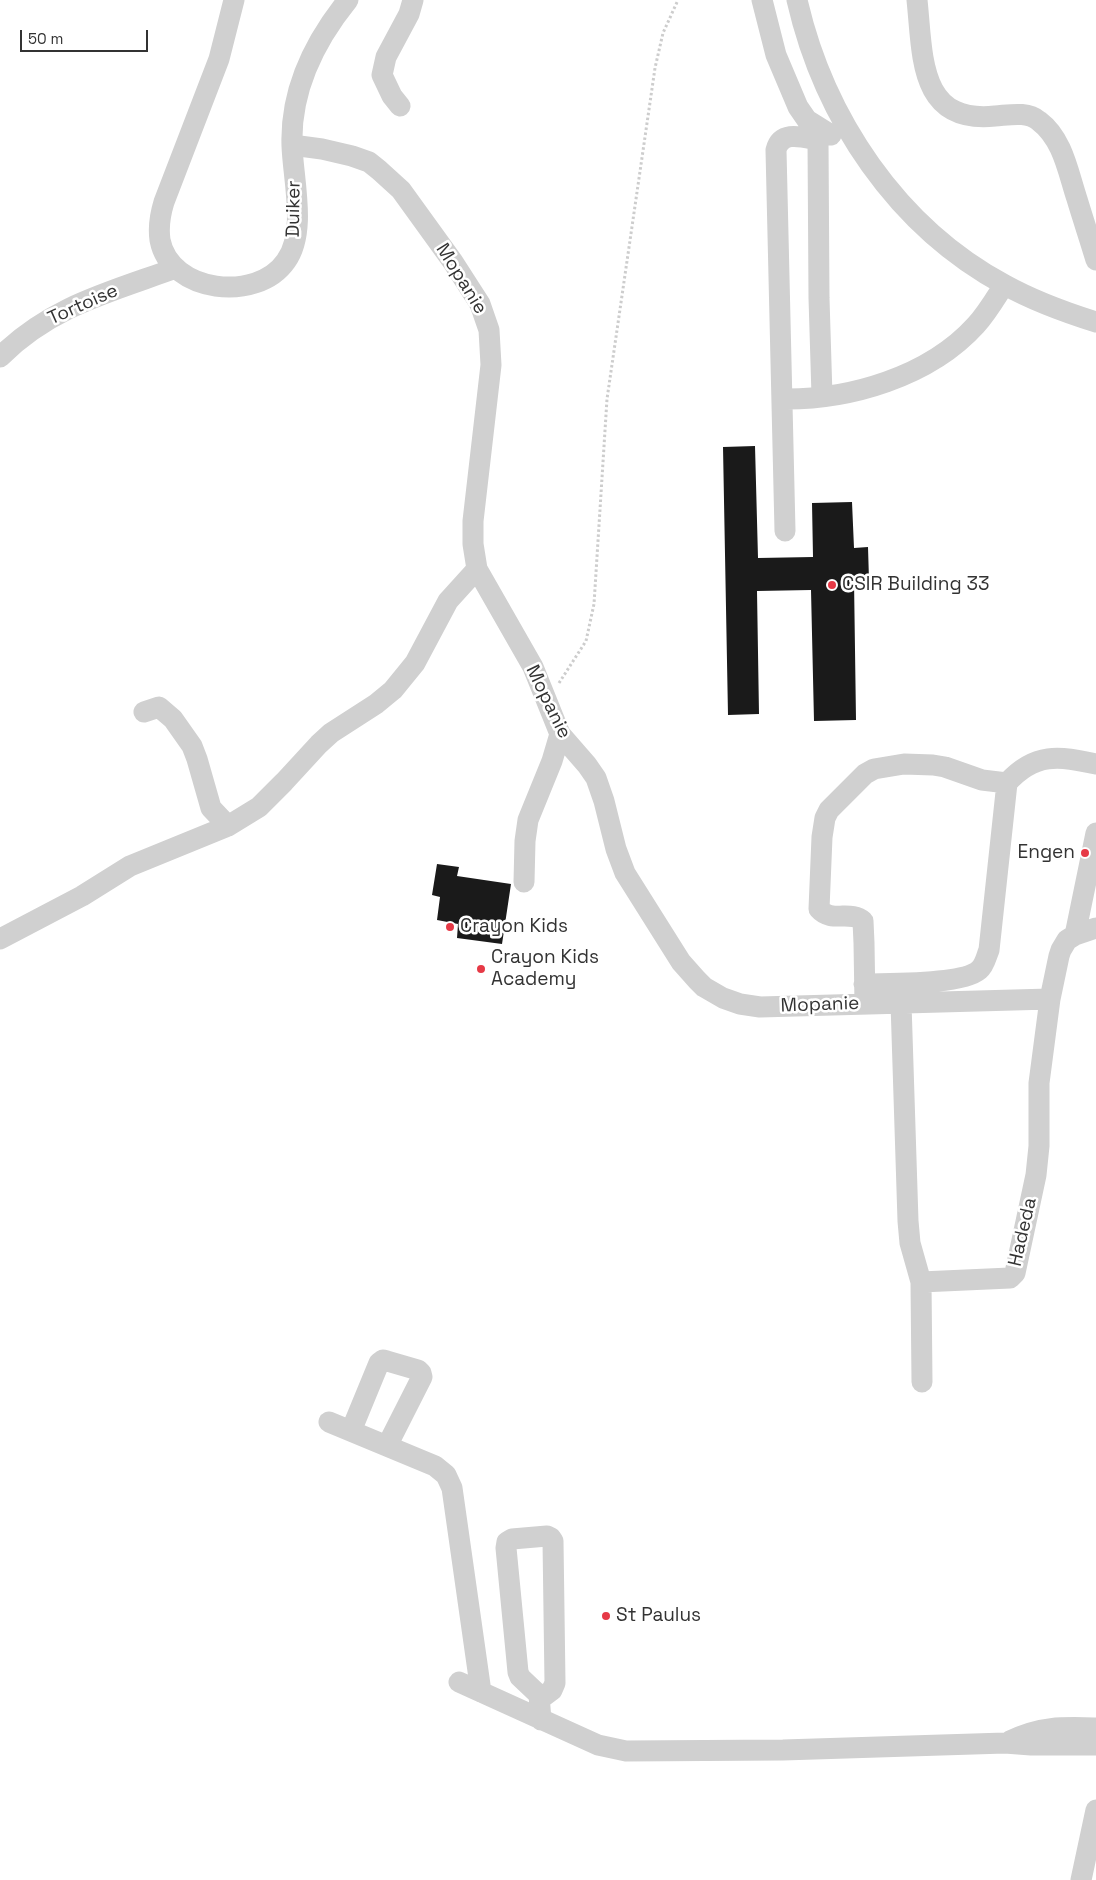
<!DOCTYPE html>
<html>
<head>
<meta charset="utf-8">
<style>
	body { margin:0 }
	#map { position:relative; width:1096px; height:1880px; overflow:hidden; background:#fff; font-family:"Space Grotesk",sans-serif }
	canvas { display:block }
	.scale { position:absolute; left:20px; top:30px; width:128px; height:22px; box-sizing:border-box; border:2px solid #333; border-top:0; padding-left:6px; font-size:15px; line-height:18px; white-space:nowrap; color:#333; -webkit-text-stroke:4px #fff; paint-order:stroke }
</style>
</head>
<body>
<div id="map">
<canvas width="1096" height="1880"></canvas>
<div class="scale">50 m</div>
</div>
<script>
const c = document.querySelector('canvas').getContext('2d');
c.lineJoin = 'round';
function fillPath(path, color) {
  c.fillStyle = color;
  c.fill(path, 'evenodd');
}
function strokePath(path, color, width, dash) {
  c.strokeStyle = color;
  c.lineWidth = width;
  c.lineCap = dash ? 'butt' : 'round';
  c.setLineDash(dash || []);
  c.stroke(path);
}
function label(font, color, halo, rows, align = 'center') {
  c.font = font + ' "Space Grotesk",sans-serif';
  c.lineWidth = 5;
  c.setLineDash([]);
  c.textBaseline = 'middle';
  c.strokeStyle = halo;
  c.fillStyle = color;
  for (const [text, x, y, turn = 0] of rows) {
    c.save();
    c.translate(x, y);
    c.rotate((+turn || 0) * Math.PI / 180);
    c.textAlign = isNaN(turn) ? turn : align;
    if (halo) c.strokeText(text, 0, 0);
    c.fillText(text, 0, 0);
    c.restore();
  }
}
const building = new Path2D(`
	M755 446 758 558 813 557 812 503 852 502 854 548 868 547 869 580H854L856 720 814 721 811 590 757 591 759 714 728 715 723 447Z
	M437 864 459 867 457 876 511 884 502 944 457 938 458 924 437 920 440 897 432 895Z`);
const path = new Path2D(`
	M559 683 586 641 594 604 607 399 655 68 663 33 678 0`);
const minor = new Path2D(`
	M234 0 219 59 164 202C160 215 158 226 160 240 170 293 257 303 286 261 307 232 293 179 292 146 290 91 314 42 348 0
	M762 0 776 55 798 107 807 120 831 135
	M797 0C824 118 897 227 1005 285 1034 301 1064 312 1096 322
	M917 0C923 55 918 124 995 116 1010 115 1027 111 1039 121 1063 139 1068 172 1077 199 1083 219 1090 240 1096 260
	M400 106 392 96 382 75 386 57 409 14 413 0
	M820 128 818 140 819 298 822 396
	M292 145 322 149 352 156 369 162 379 170 401 190 453 262 480 304 489 330 491 365 473 521V544L477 569 533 667 560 734 587 765 596 778 604 801 616 849 625 873 681 962 697 980 704 987 723 998 740 1004 760 1007 1050 999
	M0 357C51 306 110 292 176 268
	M782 399C849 400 929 377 976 325 987 313 995 299 1004 285
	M785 531 776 150C781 130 802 137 818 140
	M144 712 159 707 173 719 192 746 197 759 211 808 228 826
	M524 882 525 841 528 820 552 761 560 734
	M1075 935 1096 833
	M0 939 82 896 130 866 228 826 259 807 284 782 319 744 331 733 376 704 393 690 415 663 448 601 477 569
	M864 984C888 983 962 985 979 970 985 965 986 957 989 950L1007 783C1035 752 1059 756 1096 764
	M901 1003 908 1221 910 1243 921 1282 1010 1278 1015 1273 1036 1175 1039 1146V1083L1050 999 1059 956 1061 950 1067 940 1075 935 1096 928
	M865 1004 864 943 863 921C851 910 831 923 819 909L822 837 825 818 829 810 865 774 874 769 904 764 933 765 945 767 982 780 1007 783
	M921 1282 922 1382
	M329 1422 435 1466 446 1475 452 1488 481 1692
	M351 1431 379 1363 383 1360 387 1361 418 1370 421 1373 422 1377 387 1446
	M459 1682 598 1745 626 1751 783 1750 1005 1743 1031 1745H1096
	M540 1699 552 1690 555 1683 553 1541 551 1538 547 1536 512 1539 507 1542 506 1548 518 1672 520 1677 539 1695 541 1720
	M1010 1741C1040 1726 1063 1727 1096 1728
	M1081 1880 1096 1810`);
const markers = [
	[832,585,5,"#e63946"],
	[1085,853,5,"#e63946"],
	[450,927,5,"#e63946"],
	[481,969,5,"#e63946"],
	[606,1616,5,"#e63946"]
];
const streetNames = [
	["Duiker",294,209,-89],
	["Mopanie",461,279,58],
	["Tortoise",83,305,-24],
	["Mopanie",548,702,64],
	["Mopanie",820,1005,-2],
	["Hadeda",1023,1232,-77]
];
const poiNames = [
	["CSIR Building 33",842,585],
	["Engen",1075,853,"right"],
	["Crayon Kids",460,927],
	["Crayon Kids",491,958],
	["Academy",491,980],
	["St Paulus",616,1616]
];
fillPath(building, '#1a1a1a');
strokePath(path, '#cdcdcd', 3, [2.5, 2.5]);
strokePath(minor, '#d0d0d0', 21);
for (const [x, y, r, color] of markers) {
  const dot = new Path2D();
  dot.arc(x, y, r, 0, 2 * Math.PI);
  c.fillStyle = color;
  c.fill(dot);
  strokePath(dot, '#fff', 2);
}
label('19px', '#333', '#fff', streetNames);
label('19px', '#333', '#fff', poiNames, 'left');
</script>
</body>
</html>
